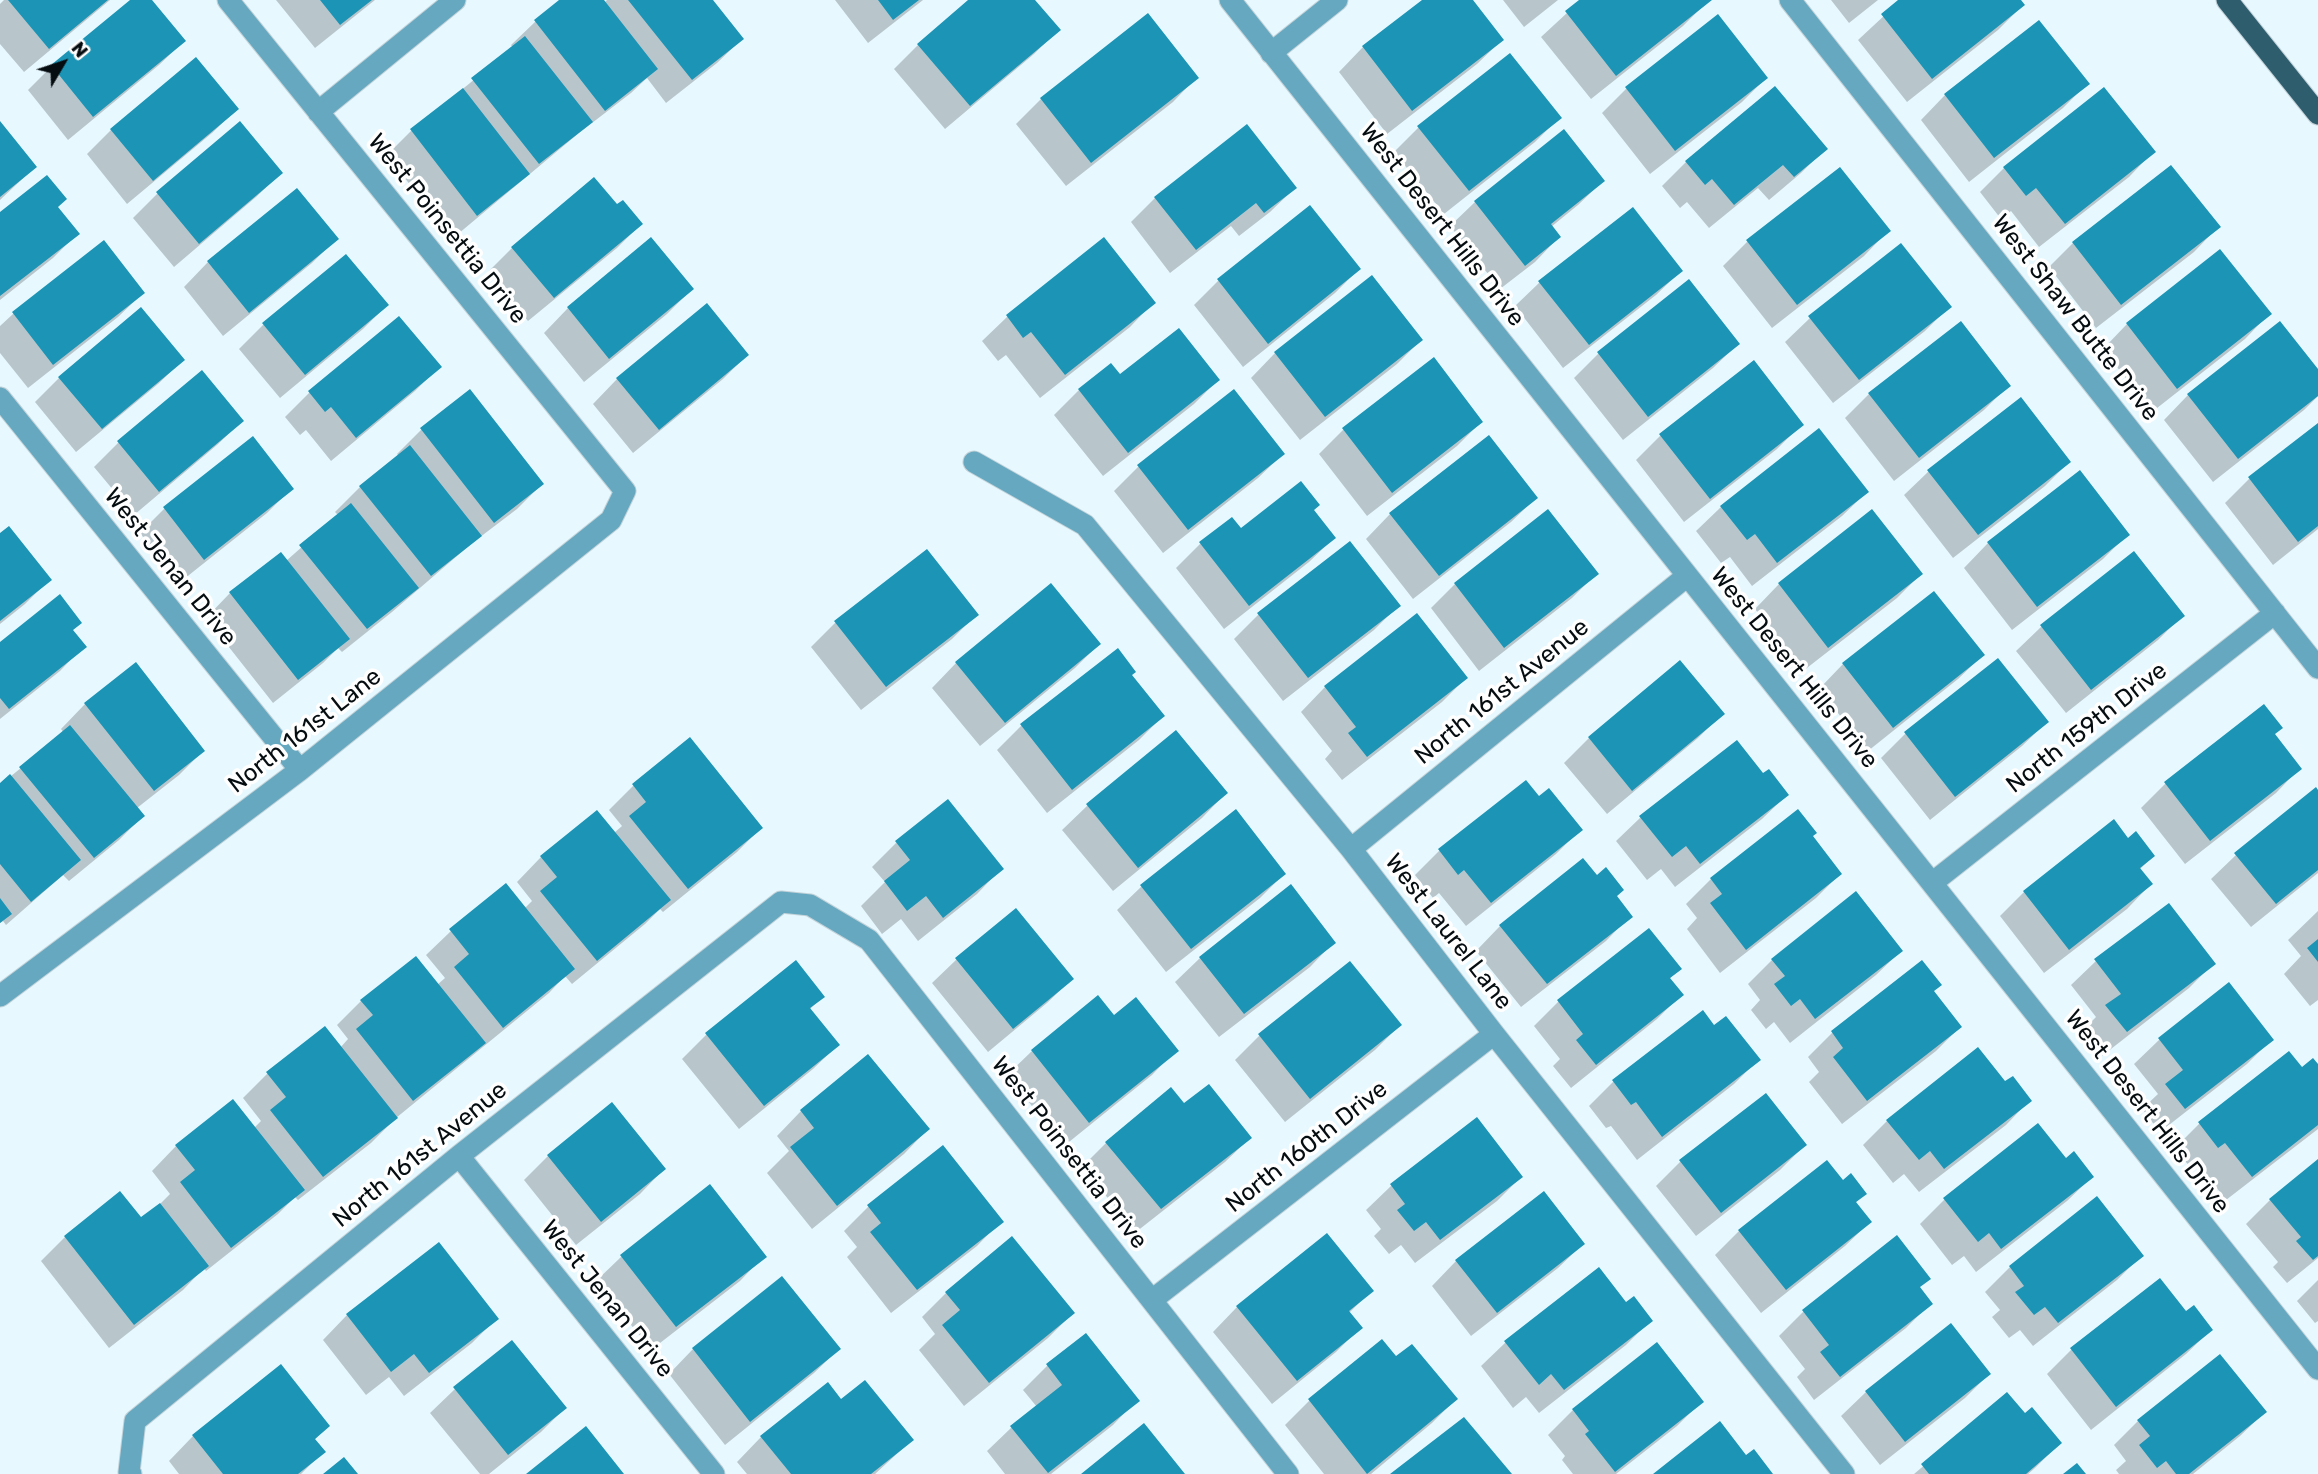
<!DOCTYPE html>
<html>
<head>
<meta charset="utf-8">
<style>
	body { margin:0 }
	#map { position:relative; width:2318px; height:1474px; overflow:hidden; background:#e7f8ff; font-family:Rubik,sans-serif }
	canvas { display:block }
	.north { position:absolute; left:28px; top:28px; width:70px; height:70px; -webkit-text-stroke:5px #fff; paint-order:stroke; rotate:51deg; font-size:19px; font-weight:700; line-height:28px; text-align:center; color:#060d10 }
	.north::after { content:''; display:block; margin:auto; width:24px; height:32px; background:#060d10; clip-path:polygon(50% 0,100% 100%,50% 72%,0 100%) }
</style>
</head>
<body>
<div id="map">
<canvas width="2318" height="1474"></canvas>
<div class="north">N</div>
</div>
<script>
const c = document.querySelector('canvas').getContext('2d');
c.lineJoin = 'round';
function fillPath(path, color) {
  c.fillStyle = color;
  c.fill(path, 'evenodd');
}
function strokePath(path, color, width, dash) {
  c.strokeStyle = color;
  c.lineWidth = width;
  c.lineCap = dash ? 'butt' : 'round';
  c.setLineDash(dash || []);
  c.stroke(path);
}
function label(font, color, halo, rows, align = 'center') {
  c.font = font + ' Rubik,sans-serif';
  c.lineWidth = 7;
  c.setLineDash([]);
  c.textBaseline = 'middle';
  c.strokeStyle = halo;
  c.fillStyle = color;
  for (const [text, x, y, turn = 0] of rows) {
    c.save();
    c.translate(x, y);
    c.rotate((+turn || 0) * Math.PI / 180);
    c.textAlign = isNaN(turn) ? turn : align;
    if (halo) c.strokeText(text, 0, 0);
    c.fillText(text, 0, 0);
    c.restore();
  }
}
const shadow = new Path2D(`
	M4 0H110L24 72 0 44V4Z
	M133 0H150L184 41 159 65 68 140 28 90 52 66Z
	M276 0H375L315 48Z
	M562 0H601L604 3 607 0H711L742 39 717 63 666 103 647 78 631 93 579 133 452 239 387 155 411 131 513 48 511 45 536 21Z
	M835 0H923L868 43Z
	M971 0H1033L1058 30 1034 54 945 129 894 69 918 45Z
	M1425 0H1471L1502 40 1477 64 1387 134 1339 72 1363 47Z
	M1503 0H1558L1524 27Z
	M1581 0H1707L1708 1 1683 26 1591 99 1541 37Z
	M1831 0H1878L1849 23Z
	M1901 0H2019L2023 5 1998 30 1907 102 1858 40Z
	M1148 15 1197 77 1173 102 1066 186 1016 124 1041 99Z
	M1718 17 1766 78 1742 102 1650 174 1602 113 1626 89Z
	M1510 55 1559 118 1535 142 1444 214 1394 152 1418 128Z
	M2087 84 2063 108 1969 182 1921 120 1945 95Z
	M237 109 212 133 127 204 87 154 111 130Z
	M0 123 35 167 0 200Z
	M1564 132 1603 181 1578 205 1551 227 1559 237 1535 262 1500 289 1450 226 1475 202Z
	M1825 149 1801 173 1769 200 1758 188 1709 228 1687 202 1680 208 1662 186 1686 162Z
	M2153 152 2129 177 2039 247 2011 211 2001 219 1980 192 2004 168Z
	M281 173 256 197 174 267 133 218 157 194Z
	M1295 188 1270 212 1239 236 1231 226 1170 273 1131 222 1155 198Z
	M296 190 336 239 312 263 223 336 184 287 208 262Z
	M56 207 77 234 53 258 0 300V214Z
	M617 207 641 224 617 248 528 321 488 272 512 248Z
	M1309 207 1359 269 1335 293 1243 367 1194 305 1218 281Z
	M2218 227 2194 252 2096 328 2049 267 2073 243Z
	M1888 231 1864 256 1772 328 1723 266 1748 241Z
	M651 240 692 289 667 314 584 382 544 333 568 308Z
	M1104 240 1154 302 1130 327 1040 398 1006 355 998 361 982 341 1007 317Z
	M103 243 143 293 118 317 28 388 0 353V326L13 314Z
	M1681 271 1656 295 1563 368 1515 306 1540 282Z
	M1689 282 1738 344 1713 368 1623 440 1574 378 1598 354Z
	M387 305 363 329 280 398 239 349 263 325Z
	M1949 307 1925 331 1833 403 1785 342 1810 318Z
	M2269 314 2245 339 2152 412 2103 349 2127 324Z
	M399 318 439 367 415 391 331 461 306 430 300 435 285 417 309 393Z
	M1421 340 1397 364 1300 440 1251 378 1275 353Z
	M747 355 723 379 633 453 593 404 617 379Z
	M183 360 158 384 76 452 35 402 59 378Z
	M1433 360 1481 422 1457 446 1367 516 1319 454 1343 430Z
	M1753 363 1801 425 1777 449 1684 522 1636 460 1660 436Z
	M1110 366 1119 377 1218 380 1194 404 1103 476 1054 415 1079 390Z
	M2318 372V396L2304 410 2213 482 2164 420 2188 395Z
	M202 373 242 421 217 445 134 515 94 467 118 443Z
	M2009 385 1984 410 1894 481 1845 418 1869 394Z
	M2318 425V529L2273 565 2225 503 2249 479Z
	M422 429 542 484 517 509 471 544 392 612 342 652 338 648 323 663 273 703 206 618 230 593 286 561 338 515 335 512 360 487 399 456 397 454Z
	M252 439 291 489 267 513 179 583 140 533 164 509Z
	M1283 454 1258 478 1163 553 1114 491 1138 467Z
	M2069 462 2045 486 1953 558 1904 495 1929 471Z
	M2079 473 2127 535 2103 559 2012 630 1964 568 1988 543Z
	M1867 492 1842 516 1752 586 1730 557 1721 563 1696 531 1721 507Z
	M1536 498 1511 522 1413 599 1366 539 1390 514Z
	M1312 510 1334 538 1309 562 1224 629 1176 568 1200 544 1231 519 1241 530Z
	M0 535 49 580 25 604 0 624Z
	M2134 553 2183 615 2158 640 2066 713 2016 651 2041 627Z
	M1596 574 1572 598 1479 671 1431 608 1455 584Z
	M1921 574 1897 598 1803 671 1755 609 1779 584Z
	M1398 606 1374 630 1283 701 1234 639 1259 614Z
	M977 614 952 639 861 710 811 647 835 623Z
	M1417 615 1466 678 1442 702 1342 780 1325 759 1332 751 1301 712 1325 687Z
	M72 631 84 646 60 671 0 719V644Z
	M1099 644 1075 668 980 746 932 688 956 663Z
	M1983 655 1958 679 1868 751 1819 689 1843 664Z
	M1997 660 2047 722 2022 746 1930 820 1881 758 1905 734Z
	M1680 662 1722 714 1698 738 1607 814 1564 763 1589 738Z
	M135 665 203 751 179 775 137 808 143 816 119 840 69 881 63 875 6 925 3 921 0 923V785L64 733 61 729 85 704Z
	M1130 675 1163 716 1139 740 1047 813 997 750 1022 725Z
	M2263 706 2274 735 2300 768 2276 793 2185 864 2141 808 2165 784Z
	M1176 732 1226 793 1202 818 1113 891 1062 830 1087 806Z
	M690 740 761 828 737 852 663 912 660 909 645 924 572 984 565 976 549 993 396 1118 371 1143 298 1200 295 1197 278 1214 206 1271 204 1268 183 1290 109 1348 41 1261 65 1237 141 1220 156 1208 170 1194 152 1171 176 1146 254 1128 261 1121 243 1098 268 1073 340 1048 348 1039 337 1025 361 1001 437 985 445 978 426 955 451 931 524 909 532 901 517 882 541 857 597 812 614 833 622 826 609 810 633 786Z
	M1526 782 1539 798 1580 830 1556 854 1466 926 1439 893 1433 898 1415 875 1439 851Z
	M2318 792V873L2251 927 2211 879 2236 855Z
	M1787 795 1762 819 1675 887 1661 869 1647 880 1616 841 1641 817Z
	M1798 811 1811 837 1840 874 1816 898 1720 973 1687 929 1697 918 1686 904 1711 879Z
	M2128 840 2153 856 2139 870 2151 884 2127 909 2044 973 2000 916 2024 892Z
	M896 843 1001 869 977 894 918 941 901 919 882 934 861 906 885 882 872 867Z
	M1284 874 1260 898 1166 972 1117 910 1142 886Z
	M1615 897 1630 916 1606 941 1521 1007 1476 951 1500 926Z
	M2318 911V1000L2310 1006 2284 974 2301 956 2288 940Z
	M1649 930 1679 969 1669 979 1681 995 1657 1019 1571 1088 1553 1066 1560 1059 1534 1026 1558 1002Z
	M1334 942 1310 967 1219 1037 1175 982 1200 958Z
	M1901 951 1876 975 1790 1043 1774 1022 1766 1029 1751 1010 1760 1000 1748 984 1772 960Z
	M957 959 1072 979 1047 1003 988 1052 932 983Z
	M2096 961 2213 964 2189 988 2102 1056 2082 1031 2096 1017 2071 985Z
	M795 963 823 996 809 1010 838 1045 813 1069 739 1129 682 1059 706 1035Z
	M1350 963 1400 1025 1375 1050 1285 1122 1235 1060 1259 1036Z
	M1922 963 1933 992 1960 1027 1936 1051 1842 1124 1809 1082 1819 1072 1808 1057 1832 1033Z
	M2229 985 2272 1039 2247 1064 2160 1132 2142 1109 2158 1094 2134 1064 2159 1040Z
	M1702 1013 1714 1028 1758 1060 1734 1084 1637 1160 1611 1126 1606 1128 1589 1106 1613 1082Z
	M1114 1017 1176 1050 1152 1075 1064 1146 1007 1075 1032 1051Z
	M2289 1053 2302 1069 2318 1067V1129L2226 1200 2200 1166 2193 1171 2175 1148 2199 1124Z
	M868 1056 928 1129 904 1154 812 1229 767 1173 789 1151 777 1136 801 1111Z
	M2005 1084 2030 1100 2006 1125 1919 1192 1904 1174 1893 1183 1863 1145 1887 1121Z
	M1765 1095 1805 1145 1780 1170 1696 1236 1656 1186 1680 1162Z
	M1184 1106 1250 1138 1225 1162 1136 1232 1082 1167 1106 1143Z
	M1477 1119 1521 1177 1497 1201 1415 1263 1401 1245 1389 1254 1374 1236 1381 1229 1366 1210 1391 1186Z
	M2038 1126 2065 1160 2092 1177 2067 1201 1976 1272 1964 1256 1952 1265 1920 1224 1944 1200Z
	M943 1147 1001 1221 977 1246 891 1313 847 1257 857 1247 844 1231 868 1207Z
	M548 1156 664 1169 640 1194 576 1245 524 1180Z
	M2318 1161V1258L2287 1283 2273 1267 2278 1262 2246 1224 2270 1200Z
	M1843 1183 1865 1194 1855 1203 1870 1222 1845 1246 1761 1313 1715 1255 1739 1231Z
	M709 1187 764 1256 740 1281 651 1350 596 1281 621 1257Z
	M2097 1199 2142 1255 2117 1280 2033 1346 2020 1330 2009 1338 1992 1317 2000 1310 1985 1292 2010 1267Z
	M1897 1237 1918 1289 1930 1304 1906 1328 1814 1400 1797 1377 1805 1369 1779 1336 1803 1312Z
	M1583 1244 1558 1268 1471 1336 1432 1286 1456 1261Z
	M782 1278 839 1349 814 1373 725 1445 669 1374 693 1349Z
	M2159 1280 2186 1314 2211 1330 2186 1354 2091 1430 2047 1374 2071 1350Z
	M2318 1280V1321L2315 1323 2297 1301Z
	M1371 1291 1349 1313 1360 1328 1336 1352 1272 1404 1213 1332 1237 1307Z
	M946 1293 1073 1313 1048 1338 964 1406 919 1350 935 1334 922 1317Z
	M1625 1304 1651 1320 1626 1345 1539 1413 1526 1397 1513 1408 1481 1366 1506 1342Z
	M347 1315 496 1319 472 1343 404 1396 389 1377 366 1395 323 1340Z
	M1086 1335 1137 1400 1113 1425 1051 1474H1005L987 1451 1012 1427 1037 1407 1023 1390 1047 1366Z
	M1656 1344 1701 1402 1677 1426 1616 1474H1573L1562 1460 1565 1456 1548 1435 1573 1410Z
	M1396 1358 1456 1399 1432 1423 1371 1474H1324L1285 1425 1310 1400Z
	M1989 1374 1965 1398 1880 1465 1841 1416 1866 1392Z
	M455 1389 565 1408 541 1432 489 1474H480L430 1413Z
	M2007 1395 2024 1416 2060 1443 2035 1468 2028 1474H1914Z
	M841 1402 912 1440 875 1474H747L737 1462 761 1437Z
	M2265 1412 2240 1436 2193 1474H2119L2116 1470 2126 1461 2114 1445 2138 1421Z
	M328 1426 314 1440 323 1452 301 1474H179L169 1461 193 1436Z`);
const building = new Path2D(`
	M8 0H108L49 49Z
	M130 0H152L186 41 93 117 51 65Z
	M320 0H372L340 25Z
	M559 0H604L658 69 605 111 534 20Z
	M628 0H713L744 39 692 80Z
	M878 0H919L893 20Z
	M968 0H1035L1061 30 970 106 917 44Z
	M1422 0H1473L1504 40 1412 111 1362 46Z
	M1579 0H1712L1616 76 1565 11Z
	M1898 0H2021L2025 5 1932 79 1881 14Z
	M1148 13 1199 78 1091 163 1040 98Z
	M1718 14 1768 78 1675 151 1625 87Z
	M2039 20 2090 84 1994 158 1944 94Z
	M525 36 593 122 539 164 471 78Z
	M1510 53 1562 118 1469 191 1417 126Z
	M196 57 239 109 153 181 110 129Z
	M1775 86 1828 149 1794 177 1783 165 1734 205 1712 179 1705 185 1685 161Z
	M2104 87 2156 152 2065 224 2036 188 2026 196 2003 167Z
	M463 88 530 174 477 216 410 129Z
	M0 121 37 167 0 197Z
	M240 121 283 173 199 244 156 192Z
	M1247 124 1297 188 1264 213 1256 203 1196 250 1154 197Z
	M1564 129 1605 181 1551 224 1561 237 1525 266 1474 201Z
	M2171 165 2221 227 2121 305 2072 242Z
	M1840 167 1891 231 1797 305 1746 240Z
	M47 175 67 199 58 207 80 234 0 296V212Z
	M594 177 617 204 623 200 643 224 554 298 511 247Z
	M297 188 339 239 249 313 207 261Z
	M1310 205 1361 269 1268 344 1217 279Z
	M1633 207 1683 271 1589 345 1538 281Z
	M651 237 694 289 609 359 567 307Z
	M1104 237 1156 303 1065 375 1031 332 1023 338 1006 315Z
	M104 240 145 293 53 365 12 312Z
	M1901 243 1952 307 1859 380 1808 316Z
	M2220 249 2272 314 2177 389 2126 323Z
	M346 254 389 305 305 375 262 323Z
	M1372 275 1423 340 1325 417 1274 352Z
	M1689 279 1740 344 1648 417 1597 352Z
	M707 303 749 355 659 430 616 378Z
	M141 307 185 360 102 429 58 377Z
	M399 316 442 367 356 438 331 407 325 412 308 391Z
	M1961 321 2011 386 1919 458 1868 393Z
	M2280 321 2318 369V396L2238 459 2187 394Z
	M1179 328 1220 380 1128 453 1078 389 1111 363 1120 374Z
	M1434 357 1483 422 1392 493 1342 428Z
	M1754 360 1804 425 1710 499 1659 434Z
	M202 370 244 421 159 492 117 441Z
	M470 389 544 484 494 523 420 428Z
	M1234 389 1285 454 1188 530 1137 465Z
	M2021 397 2071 462 1978 535 1927 470Z
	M2318 423V526L2298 542 2248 477Z
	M1819 428 1869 492 1777 563 1755 534 1747 540 1720 506Z
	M1489 435 1538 498 1439 576 1389 513Z
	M253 436 294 489 204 560 163 507Z
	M410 445 482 536 431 576 359 486Z
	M2080 470 2130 535 2037 607 1987 542Z
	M1301 481 1320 505 1314 510 1336 538 1249 606 1199 542 1232 517 1241 528Z
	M351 503 419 588 367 629 299 545Z
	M1548 509 1599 574 1504 648 1454 583Z
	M1872 509 1923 574 1828 648 1778 583Z
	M9 526 52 580 0 621V533Z
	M1350 541 1401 606 1308 678 1257 613Z
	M927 549 979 615 886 687 834 621Z
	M2134 551 2185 616 2091 690 2040 625Z
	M281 552 350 639 298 680 229 592Z
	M1051 583 1101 644 1005 723 955 662Z
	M1934 591 1985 655 1893 728 1842 663Z
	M60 594 82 623 73 630 87 647 9 709 0 698V642Z
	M1417 613 1468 678 1367 757 1348 733 1356 727 1324 686Z
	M1118 648 1136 672 1132 675 1165 716 1072 790 1020 724Z
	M1998 658 2049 722 1955 797 1904 732Z
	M1680 660 1725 714 1632 791 1588 737Z
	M136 662 205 751 154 791 84 703Z
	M2264 704 2283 728 2275 734 2302 769 2210 841 2164 782Z
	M70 725 145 816 94 858 19 767Z
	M1176 730 1228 793 1138 868 1086 804Z
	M690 737 763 828 688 889 629 816 646 802 632 784Z
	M1737 740 1763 773 1769 769 1789 795 1700 864 1686 846 1672 857 1639 816Z
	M10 774 81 860 31 902 0 864V783Z
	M1526 780 1539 796 1549 788 1583 830 1491 903 1464 870 1458 875 1438 849Z
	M2316 787 2318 790V870L2276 904 2234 853Z
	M948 799 1004 869 943 918 926 896 907 911 884 881 910 860 895 841Z
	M1236 809 1286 874 1191 949 1140 885Z
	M1798 809 1817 833 1813 836 1842 874 1746 950 1710 903 1722 894 1710 878Z
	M597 810 671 900 597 961 540 891 557 877 540 856Z
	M2114 819 2128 838 2136 831 2155 856 2140 868 2153 884 2069 950 2023 891Z
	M1583 858 1597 875 1606 867 1624 890 1617 896 1633 917 1547 984 1499 925Z
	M506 883 575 969 503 1028 454 967 469 954 449 929Z
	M1291 884 1336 943 1244 1014 1199 957Z
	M1856 891 1903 951 1815 1019 1800 999 1791 1006 1774 984 1785 976 1771 959Z
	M0 898 12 914 0 923Z
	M2169 903 2216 964 2127 1032 2105 1005 2121 994 2094 959Z
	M1016 908 1074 979 1013 1029 955 958Z
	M1649 928 1682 969 1670 978 1684 995 1596 1065 1576 1040 1583 1034 1557 1000Z
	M2318 939V962L2307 948Z
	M416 956 486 1043 413 1101 356 1029 373 1015 360 1000Z
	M796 960 825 997 810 1008 840 1045 764 1106 705 1033Z
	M1922 960 1942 985 1934 991 1962 1027 1867 1101 1833 1057 1843 1048 1831 1031Z
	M1350 961 1402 1025 1310 1099 1258 1034Z
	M2229 982 2274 1040 2185 1109 2165 1084 2183 1070 2158 1038Z
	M1098 995 1114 1015 1136 997 1179 1051 1089 1123 1031 1050Z
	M1703 1010 1714 1025 1726 1016 1761 1060 1662 1137 1636 1102 1631 1105 1612 1080Z
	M325 1026 398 1118 323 1177 270 1110 286 1097 266 1072Z
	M1978 1047 2005 1081 2013 1076 2032 1101 1944 1169 1930 1151 1919 1160 1886 1120Z
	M2289 1051 2302 1067 2313 1058 2318 1064V1125L2252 1177 2225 1143 2218 1148 2198 1122Z
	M868 1054 930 1129 837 1206 790 1147 814 1128 800 1110Z
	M1209 1084 1252 1138 1161 1209 1105 1142 1171 1087 1184 1103Z
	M1766 1093 1807 1145 1721 1213 1679 1160Z
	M233 1099 305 1190 231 1248 180 1182 195 1170 175 1145Z
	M612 1102 666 1169 601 1222 547 1155Z
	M1477 1117 1523 1177 1440 1240 1426 1222 1414 1231 1397 1210 1405 1204 1390 1184Z
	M2038 1123 2066 1158 2074 1151 2094 1177 2001 1249 1989 1233 1978 1242 1943 1198Z
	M943 1145 1004 1222 917 1290 870 1232 881 1223 867 1205Z
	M2318 1159V1256L2313 1260 2296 1241 2301 1237 2269 1199Z
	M1827 1160 1843 1180 1851 1173 1867 1194 1856 1202 1872 1222 1786 1290 1738 1230Z
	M710 1184 767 1257 676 1327 620 1255Z
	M120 1191 141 1217 160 1203 209 1266 134 1325 64 1236Z
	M1544 1191 1585 1244 1497 1313 1455 1260Z
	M2097 1196 2144 1256 2058 1323 2045 1307 2034 1315 2015 1292 2024 1286 2009 1266Z
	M1327 1233 1374 1291 1349 1311 1363 1328 1297 1381 1236 1306Z
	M1897 1235 1931 1279 1920 1287 1933 1304 1840 1377 1820 1352 1829 1345 1802 1310Z
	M1012 1236 1075 1313 989 1383 942 1325 960 1310 945 1292Z
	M439 1242 499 1319 429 1373 414 1354 391 1372 346 1314Z
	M1599 1267 1626 1302 1634 1296 1653 1321 1564 1390 1551 1374 1539 1385 1504 1341Z
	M782 1276 841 1349 750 1422 692 1348Z
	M2160 1278 2186 1311 2194 1305 2213 1330 2116 1407 2070 1348Z
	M1951 1323 1991 1374 1905 1442 1865 1391Z
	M1086 1333 1140 1401 1048 1473 1010 1426 1062 1385 1046 1364Z
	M1382 1339 1396 1356 1412 1344 1458 1399 1367 1474 1308 1399Z
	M512 1340 567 1408 508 1455 453 1387Z
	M1657 1342 1704 1402 1615 1472 1585 1434 1589 1431 1572 1409Z
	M2220 1354 2267 1412 2189 1474H2176L2166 1461 2157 1468 2139 1445 2150 1436 2137 1420Z
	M281 1364 330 1426 315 1439 326 1452 298 1474H223L192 1435Z
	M865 1380 914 1440 871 1474H791L760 1436 828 1382 841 1399Z
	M2007 1392 2025 1413 2032 1407 2062 1443 2026 1474H1929L1921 1464Z
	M1464 1417 1512 1474H1390Z
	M1720 1421 1746 1455 1754 1449 1773 1474H1653Z
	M1144 1423 1185 1474H1081Z
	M586 1426 624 1474H526Z
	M344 1457 358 1474H323Z
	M2077 1463 2086 1474H2063Z`);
const minor = new Path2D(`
	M1230 0 2318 1369
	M1790 0 2318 668
	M1271 53 1337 0
	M318 112 455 0
	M0 398 300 770
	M974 462 1085 525 1351 849 1494 1034 1844 1474
	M1351 849 1687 576
	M1932 883 2275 613
	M0 996 300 770 611 520 625 491 228 0
	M459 1156 714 1474
	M1152 1300 1494 1034
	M131 1474 129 1472 135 1421 459 1156 781 902 810 905 869 940 1288 1474`);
const major = new Path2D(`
	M2227 0 2318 114`);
const streetNames = [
	["West Desert Hills Drive",1442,225,52],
	["West Poinsettia Drive",447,229,51],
	["West Shaw Butte Drive",2075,318,52],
	["West Jenan Drive",170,567,51],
	["West Desert Hills Drive",1794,668,51],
	["North 161st Avenue",1502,692,-39],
	["North 159th Drive",2087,728,-38],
	["North 161st Lane",305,731,-38],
	["West Laurel Lane",1448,932,52],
	["West Desert Hills Drive",2147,1112,52],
	["North 160th Drive",1307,1147,-38],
	["West Poinsettia Drive",1069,1153,52],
	["North 161st Avenue",420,1155,-39],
	["West Jenan Drive",607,1299,51]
];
fillPath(shadow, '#0003');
fillPath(building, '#1b94b5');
strokePath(minor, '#c3d2d9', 23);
strokePath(major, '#c3d2d9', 23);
strokePath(minor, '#65a8bf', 21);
strokePath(major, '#2e5d6d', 21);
label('24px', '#060d10', '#fff', streetNames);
</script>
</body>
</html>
